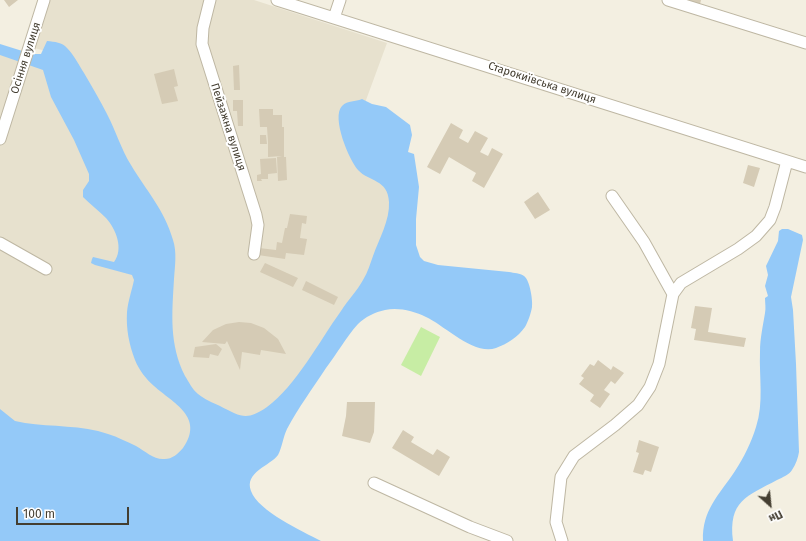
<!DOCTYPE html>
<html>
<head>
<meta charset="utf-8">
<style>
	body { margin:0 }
	#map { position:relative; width:806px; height:541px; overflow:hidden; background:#f3efe1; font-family:"Fira Sans",sans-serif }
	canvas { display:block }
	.north { position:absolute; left:750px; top:485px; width:40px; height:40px; -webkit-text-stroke:3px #fff; paint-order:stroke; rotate:153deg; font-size:11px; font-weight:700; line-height:16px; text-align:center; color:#443e31 }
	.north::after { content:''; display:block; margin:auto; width:14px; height:18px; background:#443e31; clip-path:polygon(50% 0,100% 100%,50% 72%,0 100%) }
	.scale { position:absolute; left:16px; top:507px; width:113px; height:18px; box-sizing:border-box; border:2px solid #443e31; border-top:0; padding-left:5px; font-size:12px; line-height:14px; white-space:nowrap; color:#443e31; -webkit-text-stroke:3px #fff; paint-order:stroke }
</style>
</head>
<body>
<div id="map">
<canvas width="806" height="541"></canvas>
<div class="north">Пн</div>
<div class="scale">100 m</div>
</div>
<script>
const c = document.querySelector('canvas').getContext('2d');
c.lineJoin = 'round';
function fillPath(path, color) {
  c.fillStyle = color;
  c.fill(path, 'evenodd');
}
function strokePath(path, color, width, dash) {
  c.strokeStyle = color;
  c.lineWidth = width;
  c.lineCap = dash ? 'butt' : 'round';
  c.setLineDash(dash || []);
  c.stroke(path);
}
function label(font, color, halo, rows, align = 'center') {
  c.font = font + ' "Fira Sans",sans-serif';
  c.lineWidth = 4;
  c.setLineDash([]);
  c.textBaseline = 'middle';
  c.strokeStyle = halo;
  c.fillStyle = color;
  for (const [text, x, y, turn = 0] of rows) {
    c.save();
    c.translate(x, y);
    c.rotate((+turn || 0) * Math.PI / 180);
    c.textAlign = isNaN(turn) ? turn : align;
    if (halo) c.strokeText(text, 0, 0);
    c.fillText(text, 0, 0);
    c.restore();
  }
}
const residential = new Path2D(`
	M49 0H254L387 43 362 111 399 196 365 296 296 391 258 420 224 427 194 404 66 56 34 48Z
	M0 47 64 63 144 251 163 372 218 437 201 464 0 454Z`);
const green = new Path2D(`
	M421 327 440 337 421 376 401 365Z`);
const water = new Path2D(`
	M47 41C55 42 62 42 67 48 74 55 79 65 84 73 92 87 100 100 107 114 116 131 121 149 131 165 146 190 165 211 173 240 177 252 175 266 174 279 172 314 169 344 185 376 189 382 192 389 198 394 204 399 213 403 220 406 241 417 247 421 267 407 296 386 320 340 341 311 348 300 357 291 363 280 368 272 370 264 373 256 379 239 390 220 389 202 388 179 369 182 358 170 349 160 331 117 342 106 348 100 355 102 362 99L372 104 386 107 410 125 412 135 408 152 414 154 419 187 416 219V245L420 257 424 261 438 265 509 272C514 273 520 273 524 276 530 280 533 301 532 307 531 313 528 322 525 327 518 337 507 344 496 348 474 356 444 325 426 317 414 311 398 307 385 310 375 312 365 317 358 324 346 337 337 354 326 368 313 388 298 408 287 429 283 437 282 448 278 455 270 466 244 472 251 491 258 511 302 531 321 541H0V409L15 421 25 423C52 427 82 425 108 434 118 437 127 442 136 446 145 451 153 459 163 459 171 460 178 454 183 448 205 417 173 403 154 386 146 379 139 370 135 360 129 344 126 329 127 312 128 301 132 290 134 280L132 275 95 265 91 263 92 259 93 257 114 262C124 249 116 229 106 218 99 211 90 204 83 197V190L89 181V174L74 140 51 97 43 70 0 55V44L32 54H41Z
	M782 229H788L802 235 803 240 791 297 793 310 796 364 799 452C798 458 796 464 792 470 789 475 783 477 777 480 747 496 728 501 733 541H703C702 510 719 495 735 471 744 457 751 443 756 427 764 403 759 377 760 352 760 338 763 326 765 313 766 308 765 303 765 298L768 296 765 286 768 275 766 266 778 241 779 231Z`);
const building = new Path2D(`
	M4 0H18L9 7Z
	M688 0H701L700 4Z
	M239 65 240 90H234L233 66Z
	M174 69 178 86 174 87 178 101 162 104 154 74Z
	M233 100H243V126H238L237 111H233Z
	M259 109H273V115H282V127H284V157H286L287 180 278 181 277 157 282 156 268 157V142H274H268L267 127H272H260Z
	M451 123 463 130 459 138 468 143 475 131 488 138 480 152 488 156 492 148 503 154 484 188 472 181 476 173 449 157 440 174 427 167Z
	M260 135H266L267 144H260Z
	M276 158 277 173 268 174V179H261L262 181H257V175L261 174 260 159Z
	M748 165 760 168 754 187 743 183Z
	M538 192 550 210 535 219 524 202Z
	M290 214 307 216 306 224 302 223 300 238 307 239 304 255 286 253 285 259 258 255 259 248 276 250 277 242 282 243 285 228H287Z
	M265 263 298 278 293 287 260 272Z
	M306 281 338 297 334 305 302 290Z
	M695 306 712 308 708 332 746 338 744 347 694 340 696 329 691 328Z
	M239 322 251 323 264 328 278 339 286 354 261 350 260 355 242 352 240 370 227 341 225 344 202 342 213 330 226 324Z
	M216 344 222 349 218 356 210 354 209 358 193 357 195 347Z
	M598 360 611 370 613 366 624 373 615 384 611 381 604 390 610 394 600 408 590 401 594 395 579 384 584 378 581 376 590 364 594 366Z
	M347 402H375L374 432 370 443 342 436 346 416Z
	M403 430 414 437 411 442 433 455 437 449 450 457 439 476 392 448Z
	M639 440 659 447 651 472 645 470 643 475 633 472 639 453 636 452Z`);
const minor = new Path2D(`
	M210 0 203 28 202 44 256 215 258 225 254 254
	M277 0 806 167
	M668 0 806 43
	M334 18 340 0
	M0 139 44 0
	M612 196 644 242 673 294
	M0 243 46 269
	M374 483 470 527 507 541
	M562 541 556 522 561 477 574 456 615 425 638 405 650 387 659 364 673 294 681 283 738 249 756 236 770 220 775 207 787 161`);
const streetNames = [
	["Осіння вулиця",26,58,-72],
	["Старокиївська вулиця",542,83,18],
	["Пейзажна вулиця",228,127,72]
];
fillPath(residential, '#e7e1ce');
fillPath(green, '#c7eda4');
fillPath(water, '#94c9f8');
fillPath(building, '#d5cbb5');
strokePath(minor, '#beb7a3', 13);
strokePath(minor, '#fff', 11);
label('11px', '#443e31', '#fff', streetNames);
</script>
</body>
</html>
